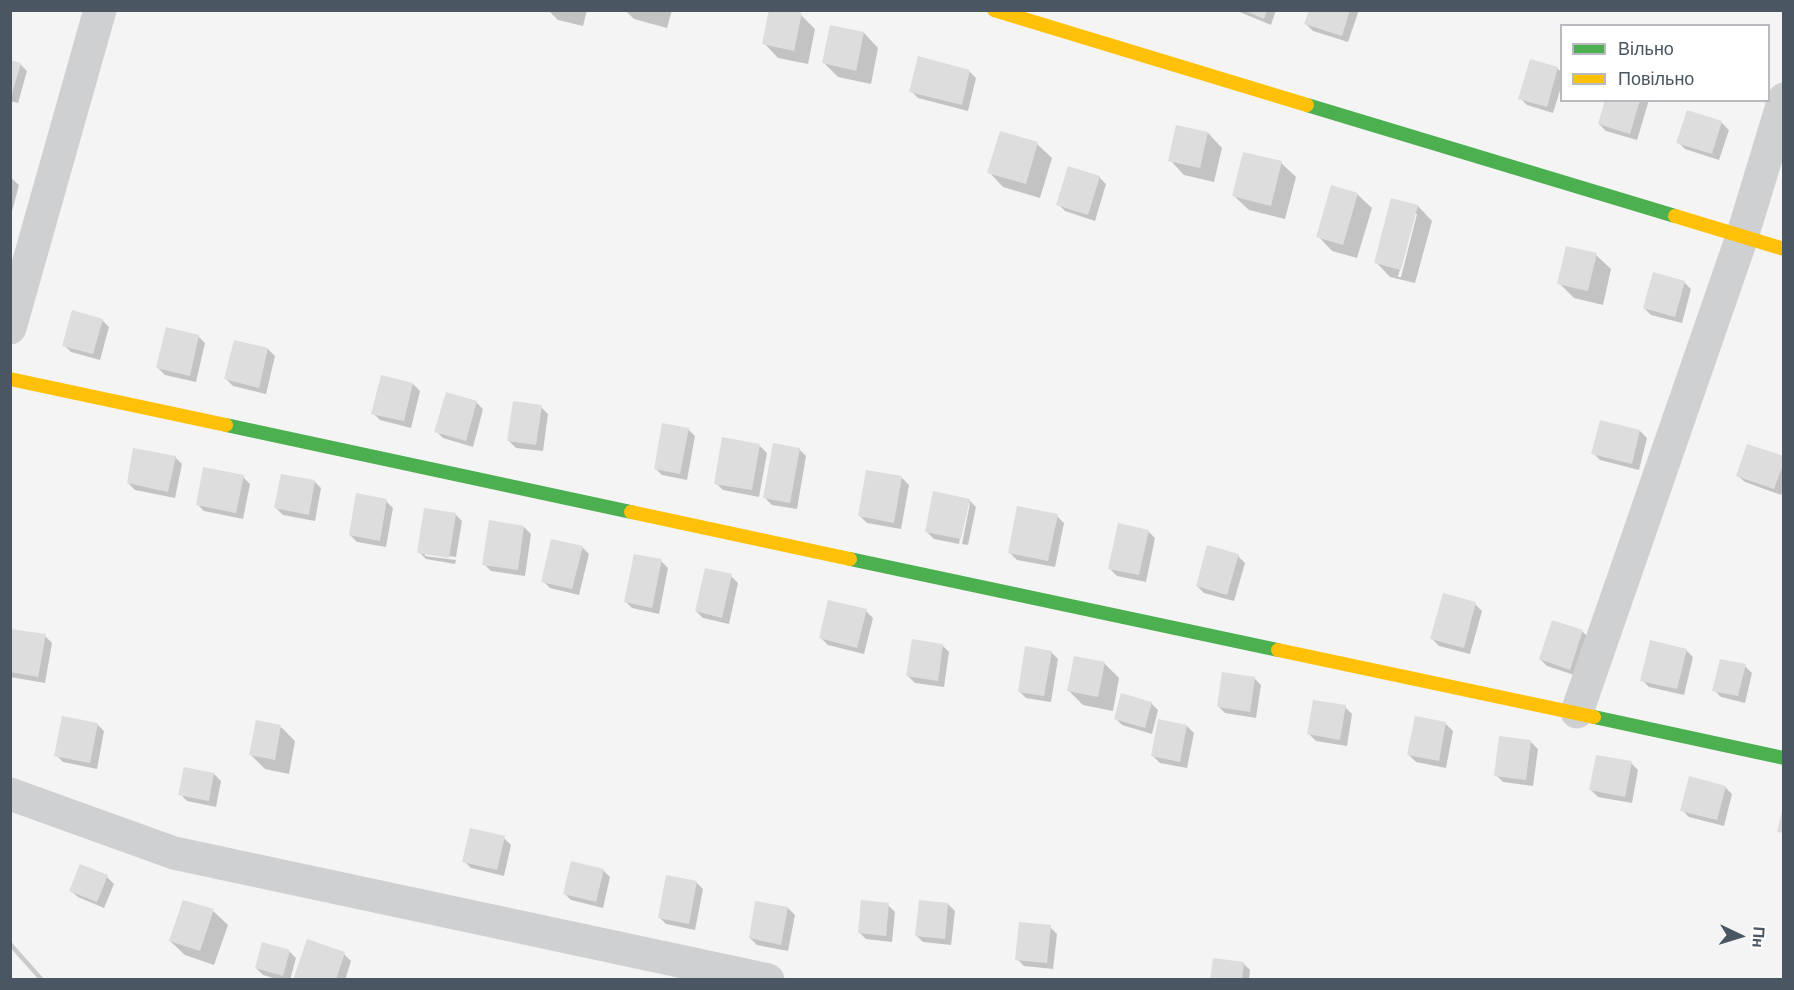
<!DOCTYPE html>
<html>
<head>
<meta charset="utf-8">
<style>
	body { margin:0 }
	#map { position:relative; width:1794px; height:990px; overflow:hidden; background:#f4f4f4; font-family:Helvetica,sans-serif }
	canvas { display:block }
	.frame { position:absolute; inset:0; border:12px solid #4a5661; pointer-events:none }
	.legend { position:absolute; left:1560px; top:24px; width:210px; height:78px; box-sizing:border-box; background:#fff; border:2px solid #b7bbc0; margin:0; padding:8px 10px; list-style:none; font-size:18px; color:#4a5661 }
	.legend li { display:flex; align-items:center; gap:12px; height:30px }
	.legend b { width:30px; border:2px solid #b7bbc0 }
	.north { position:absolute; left:1710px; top:906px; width:60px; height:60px; -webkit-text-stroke:4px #fff; paint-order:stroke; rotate:94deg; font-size:16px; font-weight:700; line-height:24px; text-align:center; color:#4a5661 }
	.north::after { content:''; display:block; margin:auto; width:21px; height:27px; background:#4a5661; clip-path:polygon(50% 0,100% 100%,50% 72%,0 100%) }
</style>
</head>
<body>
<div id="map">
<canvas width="1794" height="990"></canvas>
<div class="frame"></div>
<ul class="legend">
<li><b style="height:8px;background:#4caf50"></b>Вільно</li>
<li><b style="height:8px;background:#ffc107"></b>Повільно</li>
</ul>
<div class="north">Пн</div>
</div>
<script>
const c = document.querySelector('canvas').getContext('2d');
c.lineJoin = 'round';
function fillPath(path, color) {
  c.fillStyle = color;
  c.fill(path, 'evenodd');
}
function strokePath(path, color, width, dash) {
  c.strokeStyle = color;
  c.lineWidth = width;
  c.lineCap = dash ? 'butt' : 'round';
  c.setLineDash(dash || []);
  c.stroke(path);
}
const shadow = new Path2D(`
	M548 10H587L583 26 558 20Z
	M625 10H672L667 28 634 19Z
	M1235 10H1276L1271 25Z
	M1310 10H1359L1348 42 1313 31 1306 24Z
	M801 15 815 29 808 64 778 58 764 43Z
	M864 33 878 48 871 84 838 77 824 63Z
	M10 62 20 64 27 71 18 103 10 101Z
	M1557 68 1562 73V84L1553 113 1527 105 1520 98Z
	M969 71 976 78 968 111 918 98 911 91Z
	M1607 100H1649L1637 140 1606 131 1599 124Z
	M1688 112 1722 123 1729 130 1719 160 1685 149 1678 142Z
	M1208 133 1222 148 1214 182 1184 175 1170 160Z
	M1037 144 1052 158 1040 198 1003 187 989 172Z
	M1281 163 1296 177 1285 219 1249 210 1234 196Z
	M10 177 19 185 11 215H10Z
	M1099 177 1106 184 1095 221 1065 211 1058 204Z
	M1357 194 1372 208 1357 258 1332 251 1318 236Z
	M1418 206 1432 221 1415 283 1390 277 1376 262ZM1414 214H1417L1401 277H1398Z
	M1596 255 1611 269 1603 305 1574 298 1559 283Z
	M1684 282 1691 289 1682 323 1651 315 1644 308Z
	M102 320 109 327 100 360 71 352 64 345Z
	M198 336 205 343 196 382 165 375 158 368Z
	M235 341 268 349 275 356 266 394 233 386 226 379Z
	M413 384 420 391 411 428 380 420 373 413Z
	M476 402 483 409 473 447 443 438 436 431Z
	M541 407 548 414 543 451 516 448 509 441Z
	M688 429 695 436 687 480 662 475 655 468Z
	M1640 431 1647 438 1639 470 1600 460 1593 453Z
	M760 446 767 453 759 497 723 490 716 483Z
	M799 449 806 456 797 509 772 505 765 498Z
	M175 457 182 464 175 498 135 490 128 483Z
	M1784 458V488L1781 495 1745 482 1738 476Z
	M243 477 250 484 243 519 204 511 197 504Z
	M902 478 909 485 901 529 867 523 860 516Z
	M314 481 321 488 315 521 283 515 276 508Z
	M969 500 976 507 968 545 962 544 970 503H967L959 544 934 539 927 532Z
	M386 501 393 508 386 547 357 542 350 535Z
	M455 514 462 521 456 557 425 553V556L456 560 455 564 426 559 419 552Z
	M1057 516 1064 523 1055 567 1017 560 1010 553Z
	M524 527 531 534 525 576 491 571 484 564Z
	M1148 531 1155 538 1146 582 1117 576 1110 569Z
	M582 547 589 554 579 595 550 588 543 581Z
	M1238 556 1245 563 1234 601 1204 593 1197 586Z
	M661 561 668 568 659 614 632 608 625 601Z
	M731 576 738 583 729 624 703 618 696 611Z
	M1475 604 1482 611 1470 654 1439 646 1432 639Z
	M866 611 873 618 864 654 828 645 821 638Z
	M10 630 45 636 52 643 45 683 10 677Z
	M1582 631 1589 638 1577 676 1547 666 1540 659Z
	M942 645 949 652 944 687 915 683 908 676Z
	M1686 650 1693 657 1684 695 1649 687 1642 680Z
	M1051 652 1058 659 1051 702 1026 698 1019 691Z
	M1104 663 1119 678 1113 711 1083 705 1069 691Z
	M1745 666 1752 673 1745 703 1721 697 1714 690Z
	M1254 678 1261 685 1256 718 1225 713 1218 706Z
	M1151 703 1158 710 1152 734 1122 725 1115 718Z
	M1345 707 1352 714 1347 746 1316 741 1309 734Z
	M97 724 104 731 97 769 63 762 56 755Z
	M1446 724 1453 731 1446 768 1416 762 1409 755Z
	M1187 726 1194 733 1187 768 1160 763 1153 756Z
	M281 727 295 741 289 774 265 769 251 755Z
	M1531 742 1538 749 1533 786 1503 782 1496 775Z
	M1631 763 1638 770 1632 803 1598 797 1591 790Z
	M214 774 221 781 216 807 187 801 180 794Z
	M1725 787 1732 794 1724 826 1689 817 1682 810Z
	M504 838 511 845 504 876 471 868 464 861Z
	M603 870 610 877 603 908 571 900 564 893Z
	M107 877 114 884 104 908 78 897 71 891Z
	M696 882 703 889 695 930 666 924 659 917Z
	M948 904 955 911 951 945 923 942 916 935Z
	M888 905 895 912 892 942 866 939 859 932Z
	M788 908 795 915 788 951 757 945 750 938Z
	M213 911 228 925 214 965 185 955 170 941Z
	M1050 927 1057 934 1053 969 1024 966 1017 959Z
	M289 951 296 958 290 980H280L263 975 256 968Z
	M344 954 351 961 345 980H295Z
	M1243 963 1250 970 1249 980H1211Z`);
const building = new Path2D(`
	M769 10H789L802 13 794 51 762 44Z
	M1243 10H1267L1264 19Z
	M1309 10H1350L1342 36 1304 24Z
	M830 25 864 32 856 71 822 63Z
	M918 56 970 70 962 105 909 92Z
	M1530 59 1558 67 1547 107 1518 99Z
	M10 60 21 63 11 97H10Z
	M1605 100H1640L1630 134 1598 124Z
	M1687 110 1722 121 1712 154 1676 143Z
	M1176 125 1208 132 1200 168 1168 161Z
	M1000 131 1038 142 1026 184 987 173Z
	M1243 152 1282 161 1271 206 1232 196Z
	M1068 166 1100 176 1088 215 1056 205Z
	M1331 185 1358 193 1343 245 1316 237Z
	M1391 198 1418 205 1401 270 1374 263Z
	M1566 246 1597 253 1588 291 1557 284Z
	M1653 272 1685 281 1675 317 1643 308Z
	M72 310 103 319 93 354 62 346Z
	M166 327 199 335 190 376 156 368Z
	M234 340 268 348 259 388 224 379Z
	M381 375 413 383 404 421 371 414Z
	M446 392 477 401 466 441 434 432Z
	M513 401 542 405 536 445 507 441Z
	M1600 420 1640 430 1632 464 1591 454Z
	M662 423 689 428 680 474 654 469Z
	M722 437 760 444 752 490 714 484Z
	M773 443 800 448 790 503 763 498Z
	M1747 444 1784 456V462L1774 489 1736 476Z
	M133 448 176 456 168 492 127 483Z
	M203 467 244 475 236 513 196 505Z
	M866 470 902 476 894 523 858 516Z
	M281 474 315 480 309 515 274 508Z
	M933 491 970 499 961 539 925 532Z
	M356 493 387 499 380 541 349 535Z
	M1017 506 1058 514 1048 561 1008 553Z
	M424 508 456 513 449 558 417 553Z
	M489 520 524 526 518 570 482 565Z
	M1118 523 1149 530 1139 575 1108 569Z
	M551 539 583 546 572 589 541 582Z
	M1207 545 1239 554 1227 595 1196 586Z
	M634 554 662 559 652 608 624 602Z
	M705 568 732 574 722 618 695 611Z
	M1443 593 1476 602 1464 648 1430 639Z
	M828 600 867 609 857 648 819 638Z
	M1552 620 1583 630 1570 670 1539 659Z
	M10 629 46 634 38 677 10 672Z
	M912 639 943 644 938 681 906 676Z
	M1650 640 1687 649 1677 689 1640 681Z
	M1025 646 1052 651 1044 696 1018 692Z
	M1074 656 1105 662 1098 697 1067 691Z
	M1720 659 1746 664 1738 696 1712 691Z
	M1222 672 1255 677 1250 712 1217 707Z
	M1121 693 1152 702 1145 728 1114 719Z
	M1313 700 1346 705 1340 740 1307 734Z
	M62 716 98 723 90 763 54 756Z
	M1415 716 1446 722 1439 761 1407 755Z
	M1158 719 1187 725 1180 762 1151 756Z
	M256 720 281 725 275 760 249 755Z
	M1499 736 1531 740 1526 780 1494 776Z
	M1596 755 1632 761 1625 797 1589 790Z
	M184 767 214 773 209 801 178 795Z
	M1689 776 1726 786 1717 820 1680 811Z
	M1783 806H1784V833L1777 832Z
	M470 828 505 836 497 870 462 862Z
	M571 861 604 869 596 902 563 894Z
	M80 864 108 875 97 902 69 891Z
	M666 875 697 881 689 924 658 918Z
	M183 900 214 909 200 951 169 941Z
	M861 900 889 903 886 936 858 933Z
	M919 900 948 903 945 939 915 936Z
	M755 901 788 907 781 945 749 938Z
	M1019 922 1051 925 1047 963 1015 960Z
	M307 939 345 952 336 980H293Z
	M262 942 290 950 283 976 255 968Z
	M1213 958 1244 962 1242 980H1210Z`);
const street = new Path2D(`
	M10 328 100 10
	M1577 712 1742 237 1784 99
	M10 794 174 853 768 980`);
const fast = new Path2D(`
	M1307 105 1675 216
	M226 425 631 512
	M850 559 1278 650
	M1594 717 1784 758`);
const slow = new Path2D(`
	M994 10 1307 105
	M1675 216 1784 249
	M10 379 226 425
	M631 512 850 559
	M1278 650 1594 717`);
const rail = new Path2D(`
	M10 944 42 980`);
fillPath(shadow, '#0003');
fillPath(building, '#ddddde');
strokePath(street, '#ced0d2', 33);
strokePath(fast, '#4caf50', 14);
strokePath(slow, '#ffc107', 14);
strokePath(rail, '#c9cacc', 4.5);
</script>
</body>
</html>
